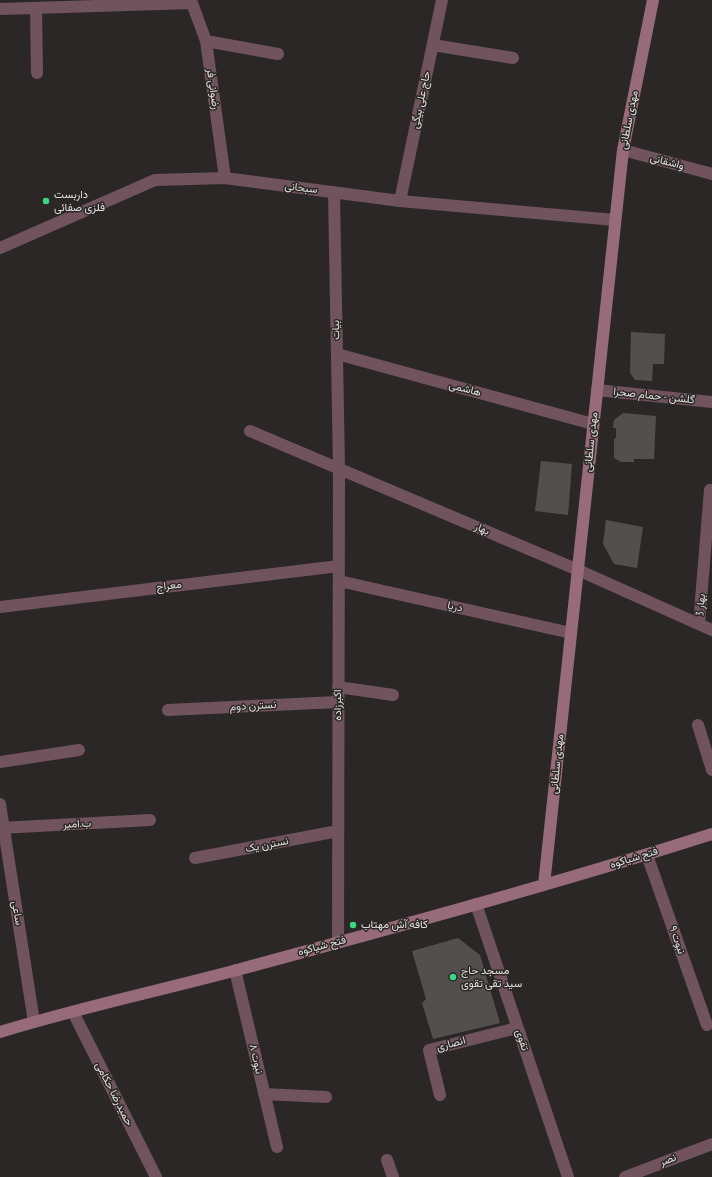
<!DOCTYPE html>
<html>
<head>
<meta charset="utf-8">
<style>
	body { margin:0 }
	canvas { display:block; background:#2b2727 }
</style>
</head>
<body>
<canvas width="712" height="1177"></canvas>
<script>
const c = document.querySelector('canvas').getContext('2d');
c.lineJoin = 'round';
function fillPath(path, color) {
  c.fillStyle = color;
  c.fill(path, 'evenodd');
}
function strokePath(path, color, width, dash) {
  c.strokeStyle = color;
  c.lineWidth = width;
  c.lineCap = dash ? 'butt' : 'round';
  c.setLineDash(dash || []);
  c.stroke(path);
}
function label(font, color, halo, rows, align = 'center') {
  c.font = font + ' "PT Sans Narrow",Vazirmatn,sans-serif';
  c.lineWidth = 3;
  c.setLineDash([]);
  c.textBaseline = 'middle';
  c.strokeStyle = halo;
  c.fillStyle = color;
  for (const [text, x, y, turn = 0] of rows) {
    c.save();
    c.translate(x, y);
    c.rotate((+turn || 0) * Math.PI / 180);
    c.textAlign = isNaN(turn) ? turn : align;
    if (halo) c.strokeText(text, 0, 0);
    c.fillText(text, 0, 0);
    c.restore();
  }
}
const building = new Path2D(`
	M631 332 665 334 664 364H653L652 381 635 380 630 373Z
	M623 413 656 416 654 459H634V462H621L614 458V439L616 438V428H613L614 420Z
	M541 461 572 464 568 515 535 511Z
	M606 520 643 527 637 568 614 564 603 544Z
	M458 938 480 955 500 1023 433 1039 422 1003 426 999 412 951Z`);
const street = new Path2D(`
	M192 3 206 41 225 178
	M36 8 37 73
	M0 9 192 3
	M206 41 278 54
	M433 45 513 58
	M623 150 712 174
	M334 192 339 469 338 942
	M400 201 442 0
	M0 248 155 180 225 178 400 201 615 220
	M337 354 593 424
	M597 390 712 402
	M250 431 578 570 712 630
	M339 581 571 633
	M0 607 339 566
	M699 624 710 490
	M338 687 393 695
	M168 710 338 702
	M698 725 712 770
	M0 762 79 750
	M0 804 34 1022
	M0 828 150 820
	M647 855 707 1025
	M195 858 338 831
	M476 904 568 1177
	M235 970 277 1147
	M73 1012 156 1177
	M264 1094 326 1097
	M440 1095 429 1050 517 1028
	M387 1160 393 1177
	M625 1177 712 1144`);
const secondary = new Path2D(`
	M544 885 623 150 653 0
	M0 1032C78 1008 158 991 237 970 396 927 555 884 712 834`);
const markers = [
	[46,201,4,"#3cd77e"],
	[353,925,4,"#3cd77e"],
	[453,977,4,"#3cd77e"]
];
const streetNames = [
	["رضوانی فر",213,89,82],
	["حاج علی بیگی",421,100,-78],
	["مهدی سلطانی",629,120,-79],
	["واشقانی",667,162,15],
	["سبحانی",301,188,7],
	["بیات",336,330,-91],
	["هاشمی",465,389,15],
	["گلشن - حمام صحرا",654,396,6],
	["مهدی سلطانی",591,442,-84],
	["بهار",482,529,23],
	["معراج",169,586,-7],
	["بهار 3",701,605,-85],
	["دریا",455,607,13],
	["اکبرزاده",338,705,-90],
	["نسترن دوم",253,706,-3],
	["مهدی سلطانی",557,764,-84],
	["ب.امیر",77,824,-3],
	["نسترن یک",267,845,-11],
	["فتح شیاکوه",634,858,-17],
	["ساعی",17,913,81],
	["نبوت ۹",677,940,71],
	["فتح شیاکوه",322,946,-15],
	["تقوی",522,1040,71],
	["انصاری",451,1044,-14],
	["نبوت ۸",256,1059,77],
	["حمیدرضا حکامی",114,1094,63],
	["نصر",668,1160,-21]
];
const poiNames = [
	["داربست",54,195],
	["فلزی صفائی",54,208],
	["کافه آش مهتاب",361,925],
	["مسجد حاج",461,971],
	["سید تقی تقوی",461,984]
];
fillPath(building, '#524f4d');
strokePath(street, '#70535d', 12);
strokePath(secondary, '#986b7a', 12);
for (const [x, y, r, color] of markers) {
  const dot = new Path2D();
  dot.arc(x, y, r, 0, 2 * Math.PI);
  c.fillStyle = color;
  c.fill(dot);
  strokePath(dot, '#2b2727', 1.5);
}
label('11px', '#e3e0e0', '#2b2727', streetNames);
label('11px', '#e3e0e0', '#2b2727', poiNames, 'left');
</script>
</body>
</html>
